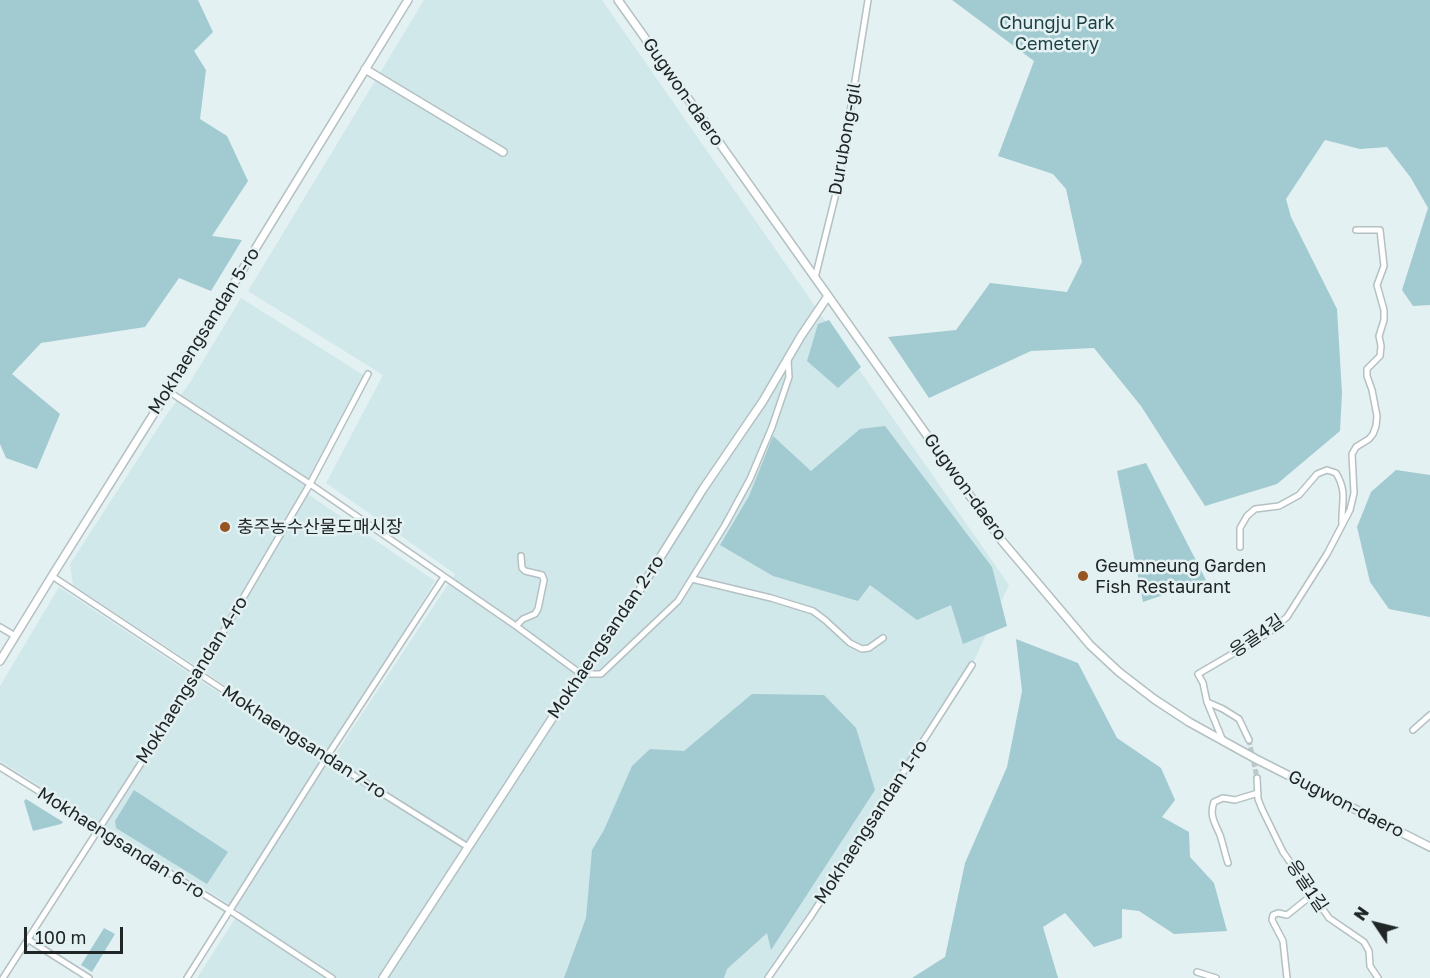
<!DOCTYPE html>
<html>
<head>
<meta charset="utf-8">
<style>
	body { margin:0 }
	#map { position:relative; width:1430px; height:978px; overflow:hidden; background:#e4f1f3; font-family:"Golos Text",sans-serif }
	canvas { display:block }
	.north { position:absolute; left:1346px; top:894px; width:60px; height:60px; -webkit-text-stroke:4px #e4f1f3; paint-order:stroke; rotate:305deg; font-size:16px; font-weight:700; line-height:24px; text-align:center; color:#202525 }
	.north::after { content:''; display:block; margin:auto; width:21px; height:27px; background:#202525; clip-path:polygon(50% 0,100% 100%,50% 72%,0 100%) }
	.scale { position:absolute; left:24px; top:927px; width:99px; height:27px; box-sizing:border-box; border:3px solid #202525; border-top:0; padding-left:8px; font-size:18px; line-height:21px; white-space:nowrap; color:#202525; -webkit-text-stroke:4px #e4f1f3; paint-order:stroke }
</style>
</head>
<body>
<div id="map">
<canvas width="1430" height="978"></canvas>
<div class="north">N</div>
<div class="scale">100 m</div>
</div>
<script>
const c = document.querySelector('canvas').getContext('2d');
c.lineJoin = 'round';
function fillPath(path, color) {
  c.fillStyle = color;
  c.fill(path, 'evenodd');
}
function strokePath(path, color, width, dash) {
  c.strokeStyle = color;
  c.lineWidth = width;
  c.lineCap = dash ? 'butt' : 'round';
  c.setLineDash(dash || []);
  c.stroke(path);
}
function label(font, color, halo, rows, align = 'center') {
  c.font = font + ' "Golos Text","Noto Sans KR",sans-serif';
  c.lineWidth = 5;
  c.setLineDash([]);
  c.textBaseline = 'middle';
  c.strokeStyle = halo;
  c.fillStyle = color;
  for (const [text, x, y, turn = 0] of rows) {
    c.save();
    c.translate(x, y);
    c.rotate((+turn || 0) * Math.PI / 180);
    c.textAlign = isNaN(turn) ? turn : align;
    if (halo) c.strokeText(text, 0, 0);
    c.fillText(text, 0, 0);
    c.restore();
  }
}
const built = new Path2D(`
	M424 0H602L1009 585 972 665 766 978H197L240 911 0 761V686L59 587 328 765 455 574 326 483 383 375 248 291Z
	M241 298 365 376 302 490 435 581 328 753 73 585 70 564 165 417 189 384Z`);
const green = new Path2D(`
	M0 0H198L213 32 194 51 206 70 200 119 227 136 248 181 212 236 242 240 211 291 179 278 145 327 41 343 12 374 60 414 37 469 6 458 0 444Z
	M952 0H1430V305L1413 306 1402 290 1428 208 1411 178 1387 147 1360 149 1325 140 1286 199 1291 217 1337 309 1342 393 1340 431 1277 484 1205 506 1141 406 1094 348 1031 351 929 398 888 337 956 330 990 283 1067 292 1082 262 1066 189 1053 174 998 156 1034 61Z
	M829 320 861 367 838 388 807 361 818 324Z
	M885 426 992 567 1007 626 963 644 951 605 917 620 870 585 858 601 773 576 720 545 749 496 773 436 811 471 860 429Z
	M1146 463 1206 580 1143 602 1117 471Z
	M1396 470 1430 475V617L1389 609 1370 582 1357 527 1371 492Z
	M1016 639 1078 663 1117 738 1161 768 1175 800 1162 817 1189 832 1190 857 1214 883 1227 931 1174 934 1139 911 1122 909V938L1094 947 1065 913 1043 927 1058 978H912L945 957 965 863 1007 767 1022 691Z
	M752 694 824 695 856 728 875 790 771 950 767 933 727 969 724 978H564L586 918 592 850 604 830 632 766 650 749 684 751Z
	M134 790 228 852 207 884 116 828 115 821Z
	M26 799 63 822 61 824 33 831 24 801Z
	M104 928 115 934 92 972 81 965Z`);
const minorTunnel = new Path2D(`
	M1249 740 1257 778`);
const minor = new Path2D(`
	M815 278 839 181 868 0
	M168 391 310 484 516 626 581 674H601L678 601 725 525 750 479 772 427 789 377 788 360
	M1240 547V528L1247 516 1255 509 1279 506 1299 495 1317 474 1327 470 1336 473C1348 493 1341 503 1342 524
	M52 576 326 758 468 847
	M692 579 771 598 813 611 825 620 850 643 862 649 869 648 883 638
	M516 626 523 619 535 614 538 609 544 580 542 575 525 571 522 568 521 556
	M0 627 15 636
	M1207 702 1223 709 1239 719 1249 740
	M1413 730 1430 715
	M1223 741 1207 702 1203 683 1198 674 1268 633 1287 617 1327 554 1350 510 1354 493 1352 454 1356 447 1369 439 1373 434 1376 426 1377 416 1372 390 1367 376V369L1380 356 1381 346 1379 336 1384 320V310L1377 285 1384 266 1380 230H1356
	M0 767 229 910 332 978
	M1257 778 1258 799 1262 809 1283 852 1329 918 1364 942 1369 951 1370 966 1378 978
	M1228 863C1225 854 1223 844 1220 835 1215 823 1209 815 1214 802L1223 798 1235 800 1258 793
	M29 940 89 978
	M1197 972 1216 978
	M3 978 199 673 310 484 368 374
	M187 978 326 758 444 577
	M768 978 811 916 972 665
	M1287 978 1283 941 1272 920 1273 915 1278 913 1287 915 1312 895`);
const tertiary = new Path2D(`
	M618 0 1002 541 1090 645 1119 672 1154 699 1189 722 1256 759 1430 847
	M365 69 503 152
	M0 661 52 576 168 391 408 0
	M383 978 581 674 633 601 703 489 763 401 801 336 828 296`);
const markers = [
	[225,527,6,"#965521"],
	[1083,576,6,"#965521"]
];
const parkNames = [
	["Chungju Park",1057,23],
	["Cemetery",1057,44]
];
const streetNames = [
	["Gugwon-daero",683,92,55],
	["Durubong-gil",845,139,-80],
	["Mokhaengsandan 5-ro",204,331,-58],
	["Gugwon-daero",965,487,54],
	["응골4길",1257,636,-34],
	["Mokhaengsandan 2-ro",606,637,-56],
	["Mokhaengsandan 4-ro",192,680,-58],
	["Mokhaengsandan 7-ro",304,742,33],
	["Gugwon-daero",1346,804,27],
	["Mokhaengsandan 1-ro",871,822,-57],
	["Mokhaengsandan 6-ro",121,843,32],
	["응골1길",1307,886,56]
];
const poiNames = [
	["충주농수산물도매시장",237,527],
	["Geumneung Garden",1095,566],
	["Fish Restaurant",1095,587]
];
fillPath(built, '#d1e8eb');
fillPath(green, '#a1cad1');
strokePath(minorTunnel, '#bdc8ca', 5, [5, 2.5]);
strokePath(minor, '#b4c0c2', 8);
strokePath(tertiary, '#b4c0c2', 10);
strokePath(minor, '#fff', 5);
strokePath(tertiary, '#fff', 7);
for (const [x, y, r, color] of markers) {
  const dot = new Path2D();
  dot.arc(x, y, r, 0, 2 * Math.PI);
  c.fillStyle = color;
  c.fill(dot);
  strokePath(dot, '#e4f1f3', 2);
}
label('18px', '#1c3f44', '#e4f1f3', parkNames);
label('18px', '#202525', '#e4f1f3', streetNames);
label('18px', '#202525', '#e4f1f3', poiNames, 'left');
</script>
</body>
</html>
